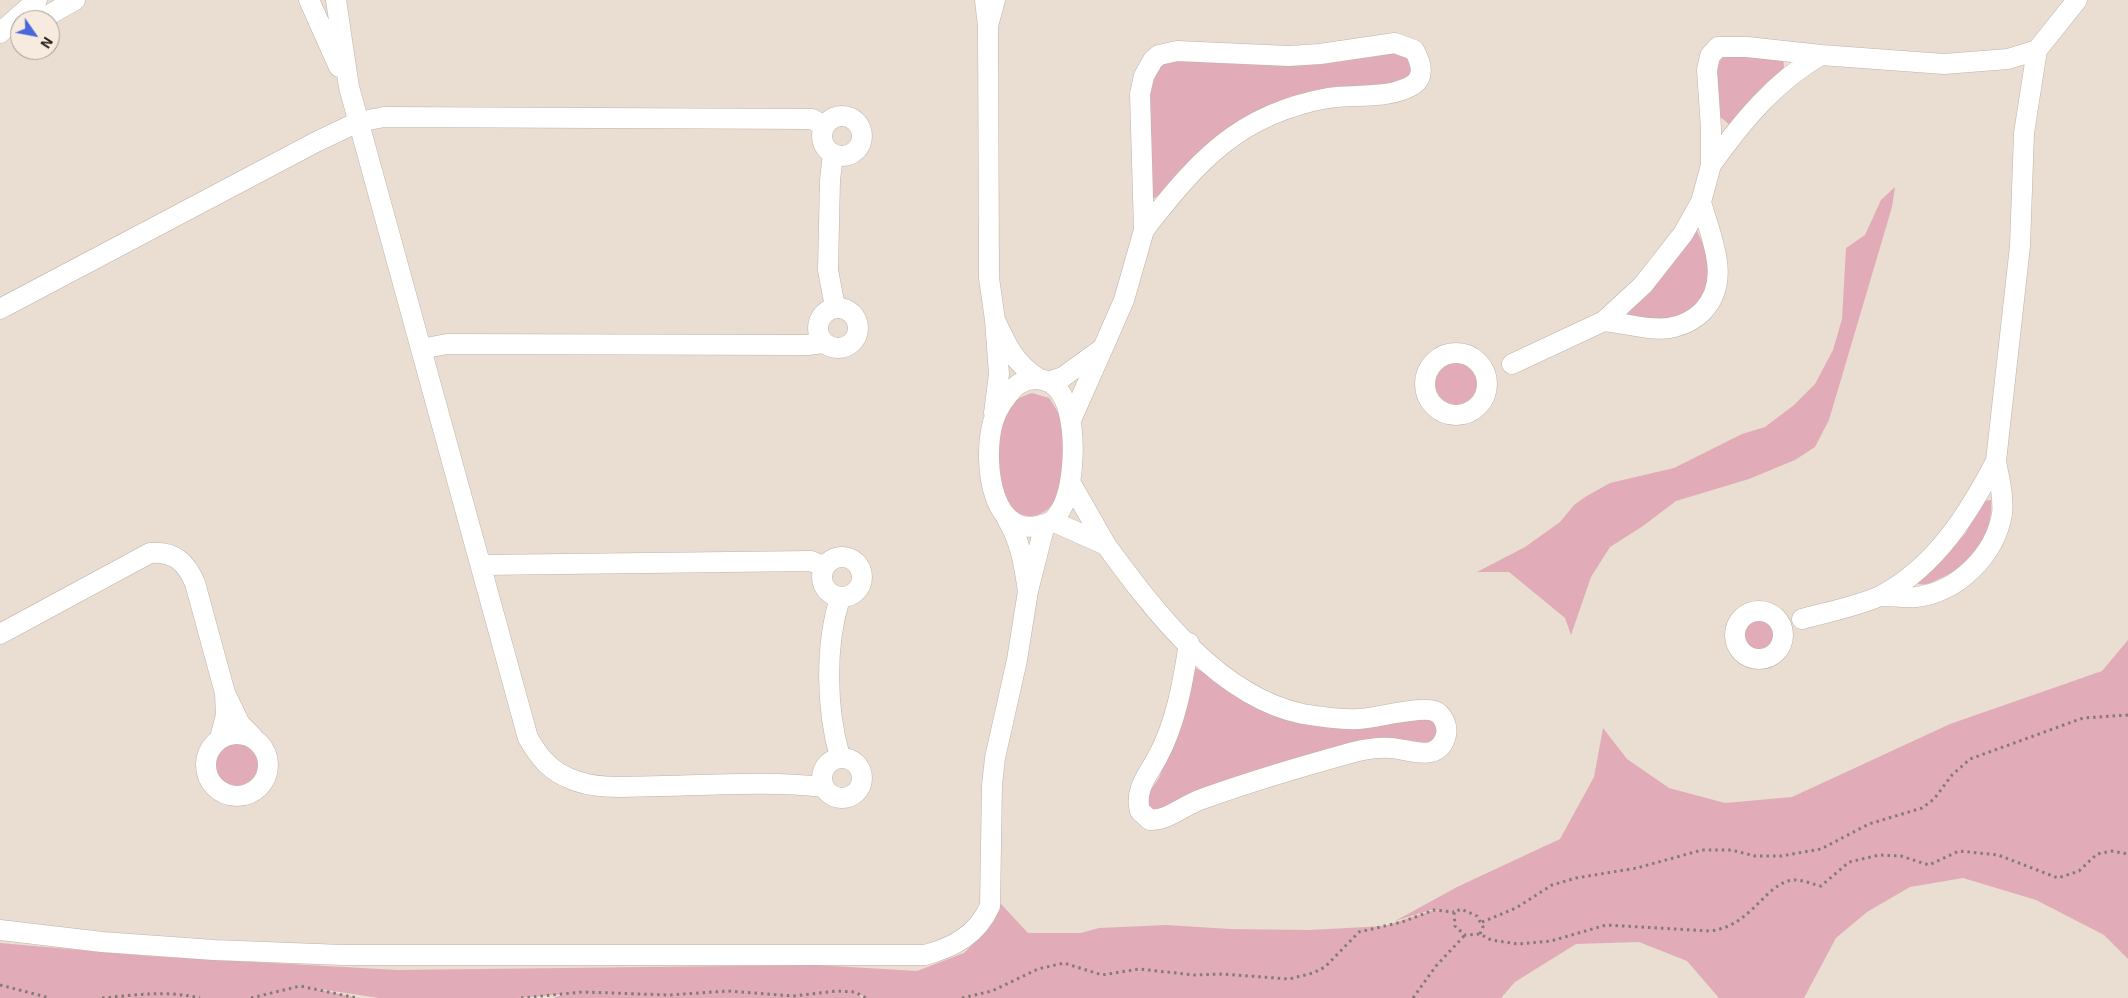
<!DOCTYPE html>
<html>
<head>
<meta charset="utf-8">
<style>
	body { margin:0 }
	#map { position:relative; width:2128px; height:998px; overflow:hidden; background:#eaded2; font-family:"Exo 2",sans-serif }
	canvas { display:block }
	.north { position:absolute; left:10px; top:10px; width:50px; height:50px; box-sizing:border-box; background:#f7ebdf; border:1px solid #a49b92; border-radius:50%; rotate:123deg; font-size:14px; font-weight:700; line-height:20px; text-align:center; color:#28241f }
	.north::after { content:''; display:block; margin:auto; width:18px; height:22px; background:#4a67db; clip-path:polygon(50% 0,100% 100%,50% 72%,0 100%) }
</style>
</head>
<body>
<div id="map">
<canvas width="2128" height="998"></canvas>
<div class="north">N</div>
</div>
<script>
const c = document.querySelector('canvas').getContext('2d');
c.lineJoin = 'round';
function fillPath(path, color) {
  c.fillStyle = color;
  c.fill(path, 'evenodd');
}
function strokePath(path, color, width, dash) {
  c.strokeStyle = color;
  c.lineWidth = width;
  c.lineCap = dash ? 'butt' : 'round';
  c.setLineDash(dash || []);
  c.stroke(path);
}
const green = new Path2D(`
	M1381 50 1412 58 1414 69 1407 79 1391 87 1305 95 1153 199 1147 111 1154 66 1169 58Z
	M1721 52 1783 59 1784 67 1781 76 1730 125 1719 116 1716 57Z
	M1895 187 1892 207 1829 420 1815 447 1795 460 1749 479 1676 501 1643 526 1610 547 1591 577 1571 635 1565 618 1509 572H1477L1525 547 1560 522 1574 505 1585 497 1610 483 1674 468 1742 434 1765 427 1794 405 1815 384 1833 350 1842 319 1846 248 1865 235 1881 200Z
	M1692 231H1697L1707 253 1711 277 1698 307 1672 321 1633 319 1628 314 1631 307Z
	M1432 384a25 25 0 1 1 50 0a25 25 0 1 1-50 0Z
	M1032 393 1049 398C1053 404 1058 411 1060 418 1067 440 1067 493 1048 509 1017 533 996 491 996 465 996 455 999 444 1000 435 1004 413 1010 399 1032 393Z
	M1991 500C1993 535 1975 563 1943 577 1934 581 1928 586 1918 584L1921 577 1940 561 1965 534 1984 501Z
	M1740 635a19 19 0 1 1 38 0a19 19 0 1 1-38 0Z
	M2128 640V959L2104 935 2036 900 1963 878 1910 887 1867 912 1836 938 1804 998H1719L1687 961 1639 942 1576 944 1515 982 1501 998H866L857 993 862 998H553L565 994 518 998H379L313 988 357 998H0V943L148 956 397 970 816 965 917 971 964 953 989 928 1001 904 1028 933H1081L1099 928 1166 925 1231 929 1309 930 1385 926 1434 910 1442 911 1434 909 1395 921 1457 887 1560 839 1594 777 1603 728 1627 759 1669 788 1725 803 1792 797 1950 724 2102 671Z
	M1195 668C1223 681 1245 704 1274 716 1307 729 1386 718 1424 716L1434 722 1439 730 1434 744H1404L1157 816 1148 806 1150 791 1159 778 1180 722 1188 676Z
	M213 765a25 25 0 1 1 50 0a25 25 0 1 1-50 0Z`);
const path = new Path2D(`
	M1482 922 1516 908 1552 885 1576 878 1637 868 1702 850H1731L1755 856H1781L1821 849 1869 824 1922 808 1934 799 1952 775 1970 759 2083 718 2128 715
	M1480 934 1483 927 1477 916 1461 909 1454 912 1455 926 1465 935 1480 934 1491 940 1518 944 1551 941 1606 925 1710 931C1753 926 1765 882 1794 880 1803 880 1812 884 1821 886L1849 862 1879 855 1901 856 1929 865 1959 851 1998 855 2058 878 2079 871 2097 854 2112 851 2128 854
	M0 985 50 998
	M102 998C138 995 164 990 200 998
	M251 998 300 986 357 998
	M521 998 583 992 669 995 728 991 793 996 837 991 855 992 866 998
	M962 998 992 991 1038 969 1064 963 1102 975 1139 969 1194 975 1223 974 1289 979 1313 973 1325 967 1359 932 1402 922 1434 910 1454 912
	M1413 998 1436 966 1465 935`);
const minor = new Path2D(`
	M309 0 339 67
	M336 0 349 87 528 738C539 757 550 771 571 779 599 791 633 786 662 786 716 785 770 781 823 787
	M985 0 988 26 995 0
	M40 20 75 0
	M988 26 989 278 995 320
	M0 33 37 0
	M822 136a20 20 0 1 1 40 0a20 20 0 1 1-40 0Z
	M833 154 830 180 828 270 835 307
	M1711 165C1742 122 1774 82 1821 55
	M818 328a20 20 0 1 1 40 0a20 20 0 1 1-40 0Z
	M0 309 316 142 358 122 384 117 812 119 824 126
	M1604 321C1625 323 1649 331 1669 328 1681 326 1694 320 1703 311 1732 280 1711 238 1701 202
	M1103 348 1124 300 1144 230 1140 94 1144 76 1153 60 1159 55 1177 51 1289 56 1320 54 1395 43 1414 50C1421 62 1426 78 1411 86 1388 99 1354 94 1328 98 1238 114 1197 162 1144 230
	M421 349 447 344 808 345 823 343
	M1425 384a31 31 0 1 1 62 0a31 31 0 1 1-62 0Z
	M1512 364 1604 321 1643 285 1683 234 1701 202 1711 165V128L1707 70 1710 56 1718 47H1747L1821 55 1944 64 2008 59 2037 50
	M1048 382 1063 377 1103 348 1071 420
	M994 413 999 374 995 320C1006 344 1015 364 1038 378
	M1007 519C1021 542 1024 565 1028 591L1045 524
	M1052 521C1059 514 1063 508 1066 498 1076 471 1081 379 1036 379 1029 379 1020 382 1015 387 1006 396 997 409 993 422 982 462 991 550 1052 521L1106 545 1070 482
	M1106 545C1154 611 1219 697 1303 714 1321 717 1340 720 1359 719 1377 718 1420 706 1434 711 1443 714 1448 726 1446 735 1439 764 1409 749 1391 748 1378 747 1366 749 1354 752 1303 766 1252 781 1202 799 1184 805 1169 820 1150 820L1140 811C1134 790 1148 775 1157 758 1176 724 1183 682 1189 643
	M822 577a20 20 0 1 1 40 0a20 20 0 1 1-40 0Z
	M481 565 811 561 825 567
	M1881 596C1892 596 1905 598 1916 597 1958 592 1995 555 2002 514 2004 497 1999 478 1996 461L2020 246 2024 133 2037 50 2077 0
	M840 598C825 645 826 709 840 757
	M1735 635a24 24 0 1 1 48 0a24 24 0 1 1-48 0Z
	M1802 619C1824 613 1863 605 1882 595 1936 566 1969 513 1996 461
	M0 634 150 553C174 551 186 562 195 583L225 693
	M206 765a31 31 0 1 1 62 0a31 31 0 1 1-62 0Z
	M220 738 226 715 225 693 240 724 253 737
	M822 778a20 20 0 1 1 40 0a20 20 0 1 1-40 0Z
	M0 930 102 942 214 950 343 955H925C954 947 977 935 990 906L992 785 995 758 1017 660 1028 591`);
fillPath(green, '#e1acb8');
strokePath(minor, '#beb2a7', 21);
strokePath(path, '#847c74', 3, [2.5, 4]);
strokePath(minor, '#fff', 20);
</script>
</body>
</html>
